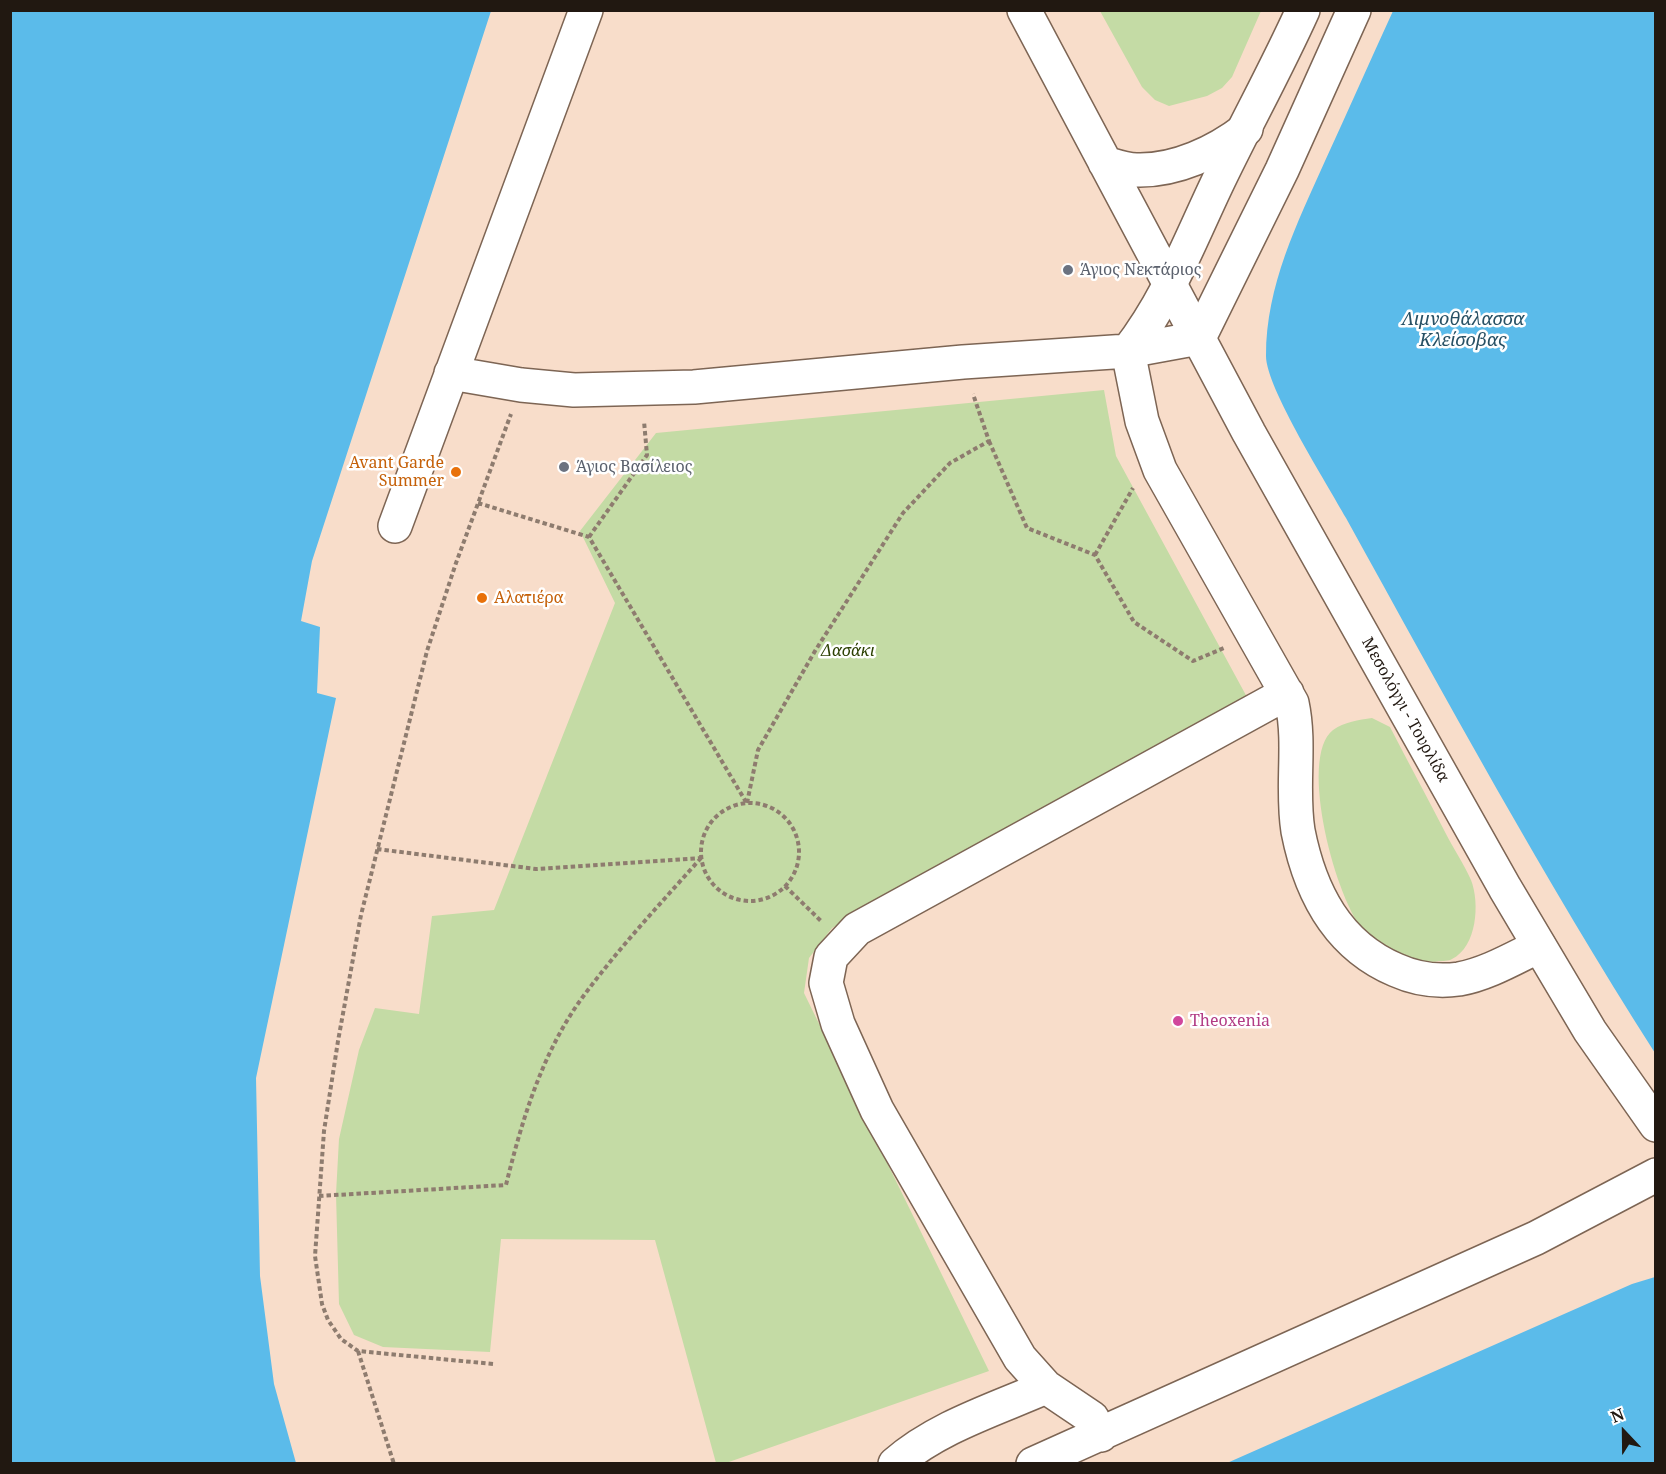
<!DOCTYPE html>
<html>
<head>
<meta charset="utf-8">
<style>
	body { margin:0 }
	#map { position:relative; width:1666px; height:1474px; overflow:hidden; background:#f8ddca; font-family:"Noto Serif",serif }
	canvas { display:block }
	.frame { position:absolute; inset:0; border:12px solid #211811; pointer-events:none }
	.north { position:absolute; left:1594px; top:1402px; width:60px; height:60px; -webkit-text-stroke:4px #fff; paint-order:stroke; rotate:338deg; font-size:16px; font-weight:700; line-height:24px; text-align:center; color:#211811 }
	.north::after { content:''; display:block; margin:auto; width:21px; height:27px; background:#211811; clip-path:polygon(50% 0,100% 100%,50% 72%,0 100%) }
</style>
</head>
<body>
<div id="map">
<canvas width="1666" height="1474"></canvas>
<div class="frame"></div>
<div class="north">N</div>
</div>
<script>
const c = document.querySelector('canvas').getContext('2d');
c.lineJoin = 'round';
function fillPath(path, color) {
  c.fillStyle = color;
  c.fill(path, 'evenodd');
}
function strokePath(path, color, width, dash) {
  c.strokeStyle = color;
  c.lineWidth = width;
  c.lineCap = dash ? 'butt' : 'round';
  c.setLineDash(dash || []);
  c.stroke(path);
}
function label(font, color, halo, rows, align = 'center') {
  c.font = font + ' "Noto Serif",serif';
  c.lineWidth = 5;
  c.setLineDash([]);
  c.textBaseline = 'middle';
  c.strokeStyle = halo;
  c.fillStyle = color;
  for (const [text, x, y, turn = 0] of rows) {
    c.save();
    c.translate(x, y);
    c.rotate((+turn || 0) * Math.PI / 180);
    c.textAlign = isNaN(turn) ? turn : align;
    if (halo) c.strokeText(text, 0, 0);
    c.fillText(text, 0, 0);
    c.restore();
  }
}
const green = new Path2D(`
	M1100 11H1261L1232 77 1222 88 1207 96 1169 106 1155 100 1142 87Z
	M1104 390 1116 456 1248 699 832 928 809 958 804 993 989 1371 726 1463H716L655 1240 501 1239 490 1352 383 1347 354 1335 339 1304 336 1194 339 1139 359 1050 375 1008 419 1014 432 916 494 910 615 603 580 531 656 433Z
	M1372 718 1390 727C1408 762 1427 797 1445 832 1453 848 1464 864 1471 880 1480 903 1477 947 1452 959 1449 961 1442 961 1439 961 1416 966 1381 948 1365 932 1337 904 1297 758 1333 730 1344 722 1359 720 1372 718Z`);
const water = new Path2D(`
	M10 11H491L312 561 301 621 320 627 317 693 336 698 256 1078 260 1276 274 1384 296 1463H11Z
	M1393 11H1655V1053C1544 879 1446 699 1346 518 1328 485 1266 388 1266 356 1266 285 1297 224 1325 161 1348 111 1370 61 1393 11Z
	M1655 1277V1463H1227L1632 1284Z`);
const path = new Path2D(`
	M989 441 1027 528 1095 555 1134 622 1193 661 1224 648
	M478 503 589 537 746 802
	M589 537 647 455 644 421
	M1095 555 1133 488
	M747 803 758 750 815 651 903 513 950 463 989 441 973 394
	M701 852a49 49 0 1 1 98 0a49 49 0 1 1-98 0Z
	M377 849 536 869 701 858
	M785 886 821 921
	M319 1196 506 1185C522 1120 542 1053 582 998 618 949 660 904 701 858
	M358 1351 394 1464
	M493 1364 358 1351 341 1339 328 1320 322 1304 315 1256 324 1131 338 1041 361 915 427 651 456 563 511 414`);
const minor = new Path2D(`
	M1128 351 1142 421 1160 470 1292 703C1301 745 1291 788 1298 831 1310 892 1337 945 1396 970 1416 979 1437 982 1459 979 1487 974 1514 958 1539 946
	M1128 351C1167 301 1189 243 1216 186 1244 127 1276 70 1303 10
	M451 373 521 385 574 390 694 387 963 362 1128 351 1199 338 1282 170 1354 10
	M395 526 586 10
	M1101 1435 1092 1418 1046 1387 1020 1358 877 1110 838 1024 826 983 831 957 857 929 1287 693
	M895 1464C937 1427 996 1409 1046 1387
	M1033 1464 1536 1238 1656 1175`);
const major = new Path2D(`
	M1024 10 1249 433 1505 888 1590 1031 1656 1125
	M1105 163C1115 166 1127 170 1137 170 1176 171 1216 152 1246 129`);
const markers = [
	[1068,270,6,"#6b7280"],
	[564,467,6,"#6b7280"],
	[456,472,6,"#e8710a"],
	[482,598,6,"#e8710a"],
	[1178,1021,6,"#d1479c"]
];
const worshipNames = [
	["Άγιος Νεκτάριος",1080,270],
	["Άγιος Βασίλειος",576,467]
];
const foodNames = [
	["Avant Garde",444,463],
	["Summer",444,481],
	["Αλατιέρα",494,598,"left"]
];
const parkNames = [
	["Δασάκι",848,651]
];
const streetNames = [
	["Μεσολόγγι - Τουρλίδα",1405,710,61]
];
const hotelNames = [
	["Theoxenia",1190,1021]
];
const waterNames = [
	["Λιμνοθάλασσα",1463,320],
	["Κλείσοβας",1463,341]
];
fillPath(green, '#c4dba5');
fillPath(water, '#5bbbea');
strokePath(minor, '#7d6554', 36);
strokePath(major, '#7d6554', 36);
strokePath(path, '#8e7c6f', 4, [4.5, 3]);
strokePath(minor, '#fff', 33);
strokePath(major, '#fff', 33);
for (const [x, y, r, color] of markers) {
  const dot = new Path2D();
  dot.arc(x, y, r, 0, 2 * Math.PI);
  c.fillStyle = color;
  c.fill(dot);
  strokePath(dot, '#fff', 2);
}
label('16px', '#5b616d', '#fff', worshipNames, 'left');
label('16px', '#c56008', '#fff', foodNames, 'right');
label('italic 16px', '#2d4103', '#fff', parkNames);
label('16px', '#211811', '#fff', streetNames);
label('16px', '#b23c85', '#fff', hotelNames, 'left');
label('italic 18px', '#275064', '#fff', waterNames);
</script>
</body>
</html>
